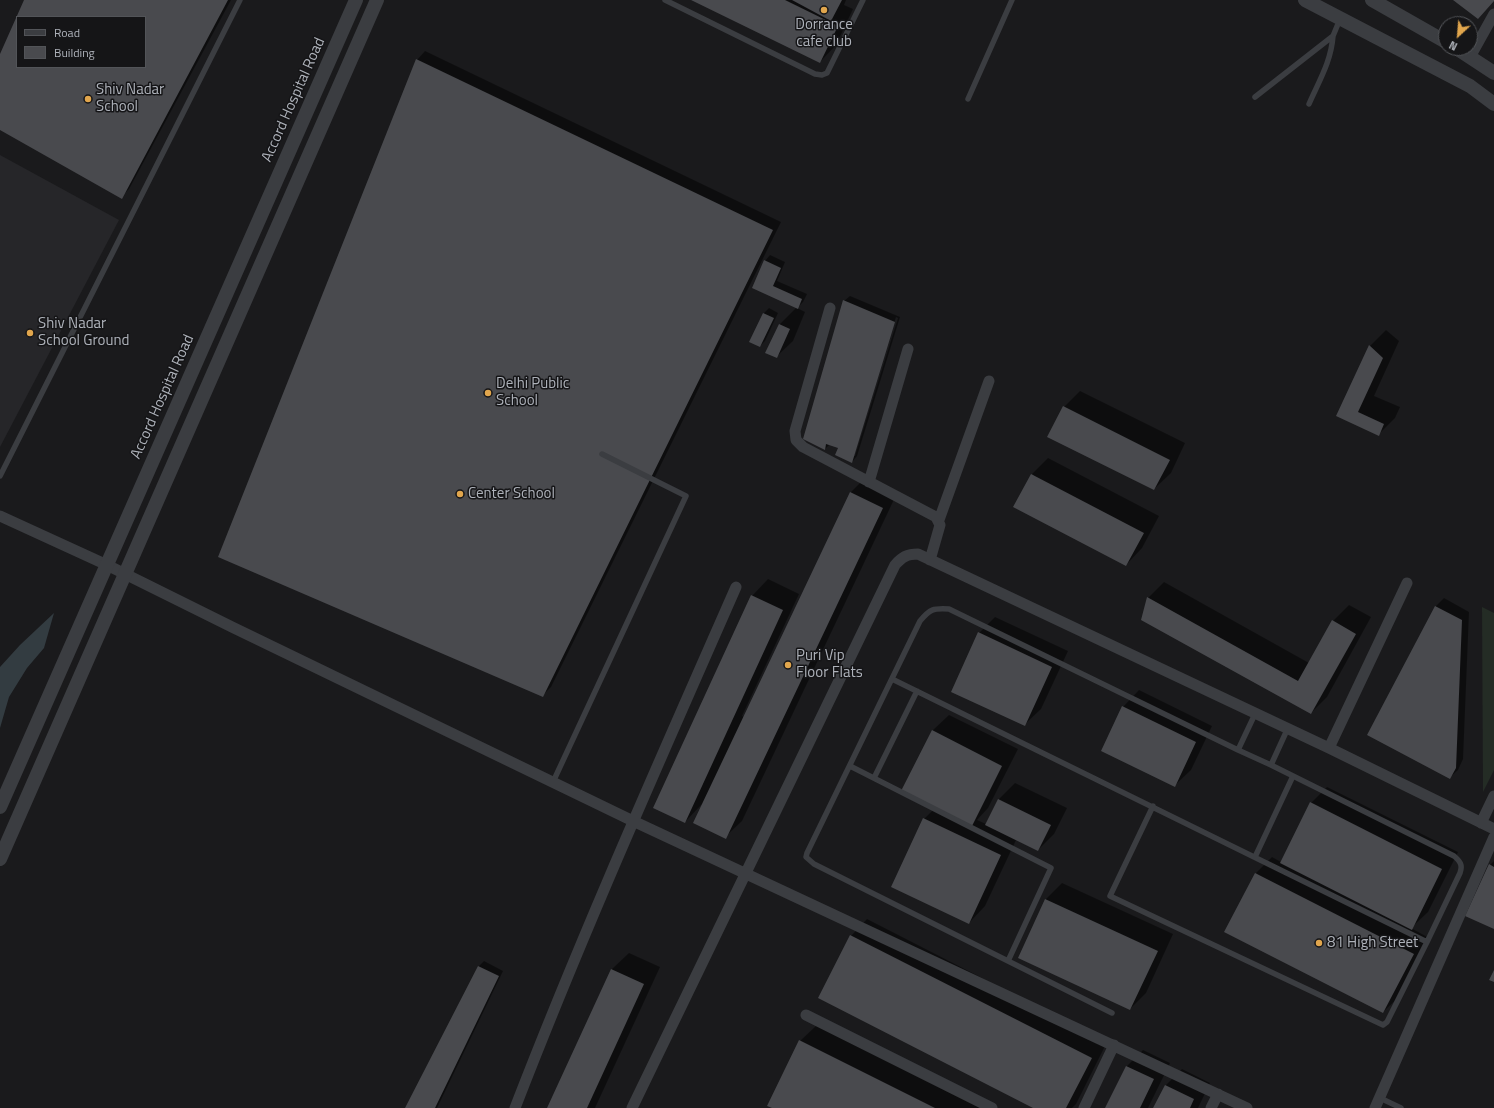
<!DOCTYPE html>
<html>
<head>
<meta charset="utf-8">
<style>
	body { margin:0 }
	#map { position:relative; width:1494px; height:1108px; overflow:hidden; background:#1a1a1c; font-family:"Titillium Web",sans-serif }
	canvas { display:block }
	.legend { position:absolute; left:16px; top:16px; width:130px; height:52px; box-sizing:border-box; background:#151517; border:1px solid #525458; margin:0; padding:5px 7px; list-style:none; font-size:12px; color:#aeb2ba }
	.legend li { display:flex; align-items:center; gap:8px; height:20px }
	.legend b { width:20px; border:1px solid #525458 }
	.north { position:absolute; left:1438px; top:16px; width:40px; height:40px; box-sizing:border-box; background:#151517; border:1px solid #525458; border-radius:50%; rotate:206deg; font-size:11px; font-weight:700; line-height:16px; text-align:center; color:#aeb2ba }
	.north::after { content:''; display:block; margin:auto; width:14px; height:18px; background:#e1a64d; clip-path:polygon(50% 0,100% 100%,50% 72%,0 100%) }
</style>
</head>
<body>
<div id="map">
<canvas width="1494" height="1108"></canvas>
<ul class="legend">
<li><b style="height:5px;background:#3b3d41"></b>Road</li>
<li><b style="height:11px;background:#494a4e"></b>Building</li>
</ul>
<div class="north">N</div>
</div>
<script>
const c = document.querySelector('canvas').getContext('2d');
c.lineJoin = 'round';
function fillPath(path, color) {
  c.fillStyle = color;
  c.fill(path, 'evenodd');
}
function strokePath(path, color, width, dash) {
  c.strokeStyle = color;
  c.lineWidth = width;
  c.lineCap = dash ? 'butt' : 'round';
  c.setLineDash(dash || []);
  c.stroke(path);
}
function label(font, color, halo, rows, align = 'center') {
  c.font = font + ' "Titillium Web",sans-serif';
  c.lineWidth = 3;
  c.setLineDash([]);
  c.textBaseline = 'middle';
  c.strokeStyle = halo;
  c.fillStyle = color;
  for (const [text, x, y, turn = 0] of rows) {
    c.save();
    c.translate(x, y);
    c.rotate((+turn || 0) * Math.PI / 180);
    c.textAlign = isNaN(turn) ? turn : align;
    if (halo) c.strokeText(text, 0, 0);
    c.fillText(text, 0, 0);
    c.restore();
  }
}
const built = new Path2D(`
	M0 155 119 220 0 447Z`);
const green = new Path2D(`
	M1482 607 1494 613V770L1483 792Z`);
const water = new Path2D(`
	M54 613 44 648 27 668 9 697 0 728V667L20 645Z`);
const shadow = new Path2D(`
	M25 0H231L129 189 121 197 0 129V57L17 18V67H145V17H18Z
	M693 0H846L844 5 853 9 836 45 820 62Z
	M425 51 781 222 551 687 543 695 417 60Z
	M770 255 785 262 777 281 807 294 803 302 797 308 805 312 793 341 776 357 780 324 797 307 753 287 765 261Z
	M850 296 900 317 857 456 852 462 839 448 830 444 825 449 844 301ZM896 317 898 318 855 456H853Z
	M769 308 778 313 765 341 760 346 763 314Z
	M1386 330 1399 341 1374 396 1400 407 1395 418 1378 435 1338 416 1370 346Z
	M1080 391 1185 443 1171 473 1154 489 1064 407Z
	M1048 458 1159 516 1142 548 1126 565 1032 474Z
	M867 476 898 491 742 821 725 837 702 804 685 822 752 596 768 579 799 594 742 716 744 717 851 492Z
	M1164 582 1309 663 1333 621 1349 605 1371 617 1327 697 1311 713 1148 598Z
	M1444 598 1469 612 1463 759 1458 770 1449 778 1436 606Z
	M995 617 1068 651 1041 709 1024 725 979 633Z
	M1139 690 1212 726 1191 770 1174 786 1123 707Z
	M949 715 1018 749 988 808 977 820 986 824 999 799 1015 783 1067 808 1054 834 1038 850 1016 840 985 906 969 923 924 819 936 807 932 731Z
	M1327 787 1458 852 1428 912 1411 928 1429 938 1400 996 1383 1012 1256 873 1272 857 1281 862 1311 803Z
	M1494 861V928L1490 865Z
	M1062 883 1173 934 1146 993 1130 1009 1019 958 1046 899Z
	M867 919 1107 1042 1076 1104 1072 1108H1035L851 936Z
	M629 953 660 967 595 1108H548L612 969Z
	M484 961 503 971 437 1108H406L479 966Z
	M817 1025 984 1108H774L800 1041Z
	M1143 1050 1170 1063 1148 1108H1106L1127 1066Z
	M1182 1069 1210 1083 1198 1108H1155L1165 1086Z`);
const building = new Path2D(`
	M24 0H228L122 199 0 130V54ZM17 17H145V67H17Z
	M691 0H785L838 26 820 63Z
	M792 0H842L831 21Z
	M1453 0H1494V1L1478 19Z
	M416 59 773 230 543 697 218 557Z
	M764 260 781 268 773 286 802 299 798 309 752 288Z
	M843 300 895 322 852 463 835 455 838 448 826 444 825 450 803 439Z
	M763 313 774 318 760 347 749 342Z
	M779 324 790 329 777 358 765 353Z
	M1369 345 1383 358 1358 412 1384 424 1379 436 1336 416Z
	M1063 406 1170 460 1154 490 1047 437Z
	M1031 474 1144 533 1126 566 1013 507Z
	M850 492 883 508 726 839 693 823Z
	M751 595 783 610 685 823 653 808Z
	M1147 597 1298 681 1332 620 1356 634 1311 714 1141 620Z
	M1435 606 1462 620 1456 768 1450 779 1367 735Z
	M978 632 1052 667 1025 726 951 692Z
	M1122 706 1196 742 1175 787 1101 751Z
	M932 730 1002 766 972 826 901 791Z
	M998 799 1051 825 1038 851 985 825Z
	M1310 802 1442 869 1412 930 1280 863Z
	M923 818 1001 855 969 924 891 887Z
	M1489 864 1494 867V929L1465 916Z
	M1255 873 1414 954 1383 1013 1224 932Z
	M1045 899 1158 951 1130 1010 1018 958Z
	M850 935 1092 1058 1066 1108H1033L818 998Z
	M478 966 499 976 435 1108H405Z
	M611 969 644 984 587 1108H547Z
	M1494 970V982L1489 980Z
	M799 1040 935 1108H772L767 1106Z
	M1126 1066 1154 1079 1140 1108H1105Z
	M1165 1085 1194 1099 1190 1108H1153Z`);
const service = new Path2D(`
	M665 0 815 74 822 75 827 73 863 0
	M1255 97 1333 36 1340 19
	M968 99 1012 0
	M1309 104C1319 81 1331 62 1333 36
	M0 476 240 0
	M892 679 1427 942 1460 873C1463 865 1460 861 1454 856L1271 765 1287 730
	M1238 750 1271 765
	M850 766 1051 868 1008 961
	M874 778 917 691
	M553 782 686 496 602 454
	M1153 806 1110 896 1383 1025 1387 1022 1427 942
	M1255 857 1293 776
	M1112 1013 814 864 806 857 807 853 920 621C930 609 933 608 949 609L1238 750 1255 714
	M1380 1098 1401 1108`);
const minor = new Path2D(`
	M1470 57 1494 14
	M830 308 795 431 796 440 803 447 936 517 940 525 930 560
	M869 482 908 349
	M0 516 107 565 232 627 633 821 1247 1108
	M939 520 989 381
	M1329 748 1407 583
	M1481 823 1494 796
	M806 1015 992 1108
	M515 1108C583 932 660 760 736 587
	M632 1108 895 565C902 557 907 554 918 554L1329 748 1494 829
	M1084 1108 1114 1045
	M1211 1108 1218 1094
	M1375 1108 1494 837`);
const tertiary = new Path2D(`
	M1305 0 1470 86 1494 104
	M1372 0 1446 42
	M1456 48 1494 73
	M0 807 356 0
	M0 859 377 0`);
const markers = [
	[824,10,4,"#e1a64d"],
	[88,99,4,"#e1a64d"],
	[30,333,4,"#e1a64d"],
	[488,393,4,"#e1a64d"],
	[460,494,4,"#e1a64d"],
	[788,665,4,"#e1a64d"],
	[1319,943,4,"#e1a64d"]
];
const poiNames = [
	["Dorrance",824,25,"center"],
	["cafe club",824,42,"center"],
	["Shiv Nadar",96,90],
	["School",96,107],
	["Shiv Nadar",38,324],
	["School Ground",38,341],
	["Delhi Public",496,384],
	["School",496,401],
	["Center School",468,494],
	["Puri Vip",796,656],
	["Floor Flats",796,673],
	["81 High Street",1327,943]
];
const streetNames = [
	["Accord Hospital Road",294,100,-66],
	["Accord Hospital Road",163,397,-66]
];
fillPath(built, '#262629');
fillPath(green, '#242c25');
fillPath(water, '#333c41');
fillPath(shadow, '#0007');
fillPath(building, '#494a4e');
strokePath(service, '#3b3d41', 5.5);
strokePath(minor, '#3b3d41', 11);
strokePath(tertiary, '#3b3d41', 14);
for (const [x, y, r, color] of markers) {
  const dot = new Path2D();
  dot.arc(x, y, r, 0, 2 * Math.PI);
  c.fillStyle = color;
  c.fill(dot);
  strokePath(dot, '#151517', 1.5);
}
label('15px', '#aeb2ba', '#151517', poiNames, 'left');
label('15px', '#aeb2ba', '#151517', streetNames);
</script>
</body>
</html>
